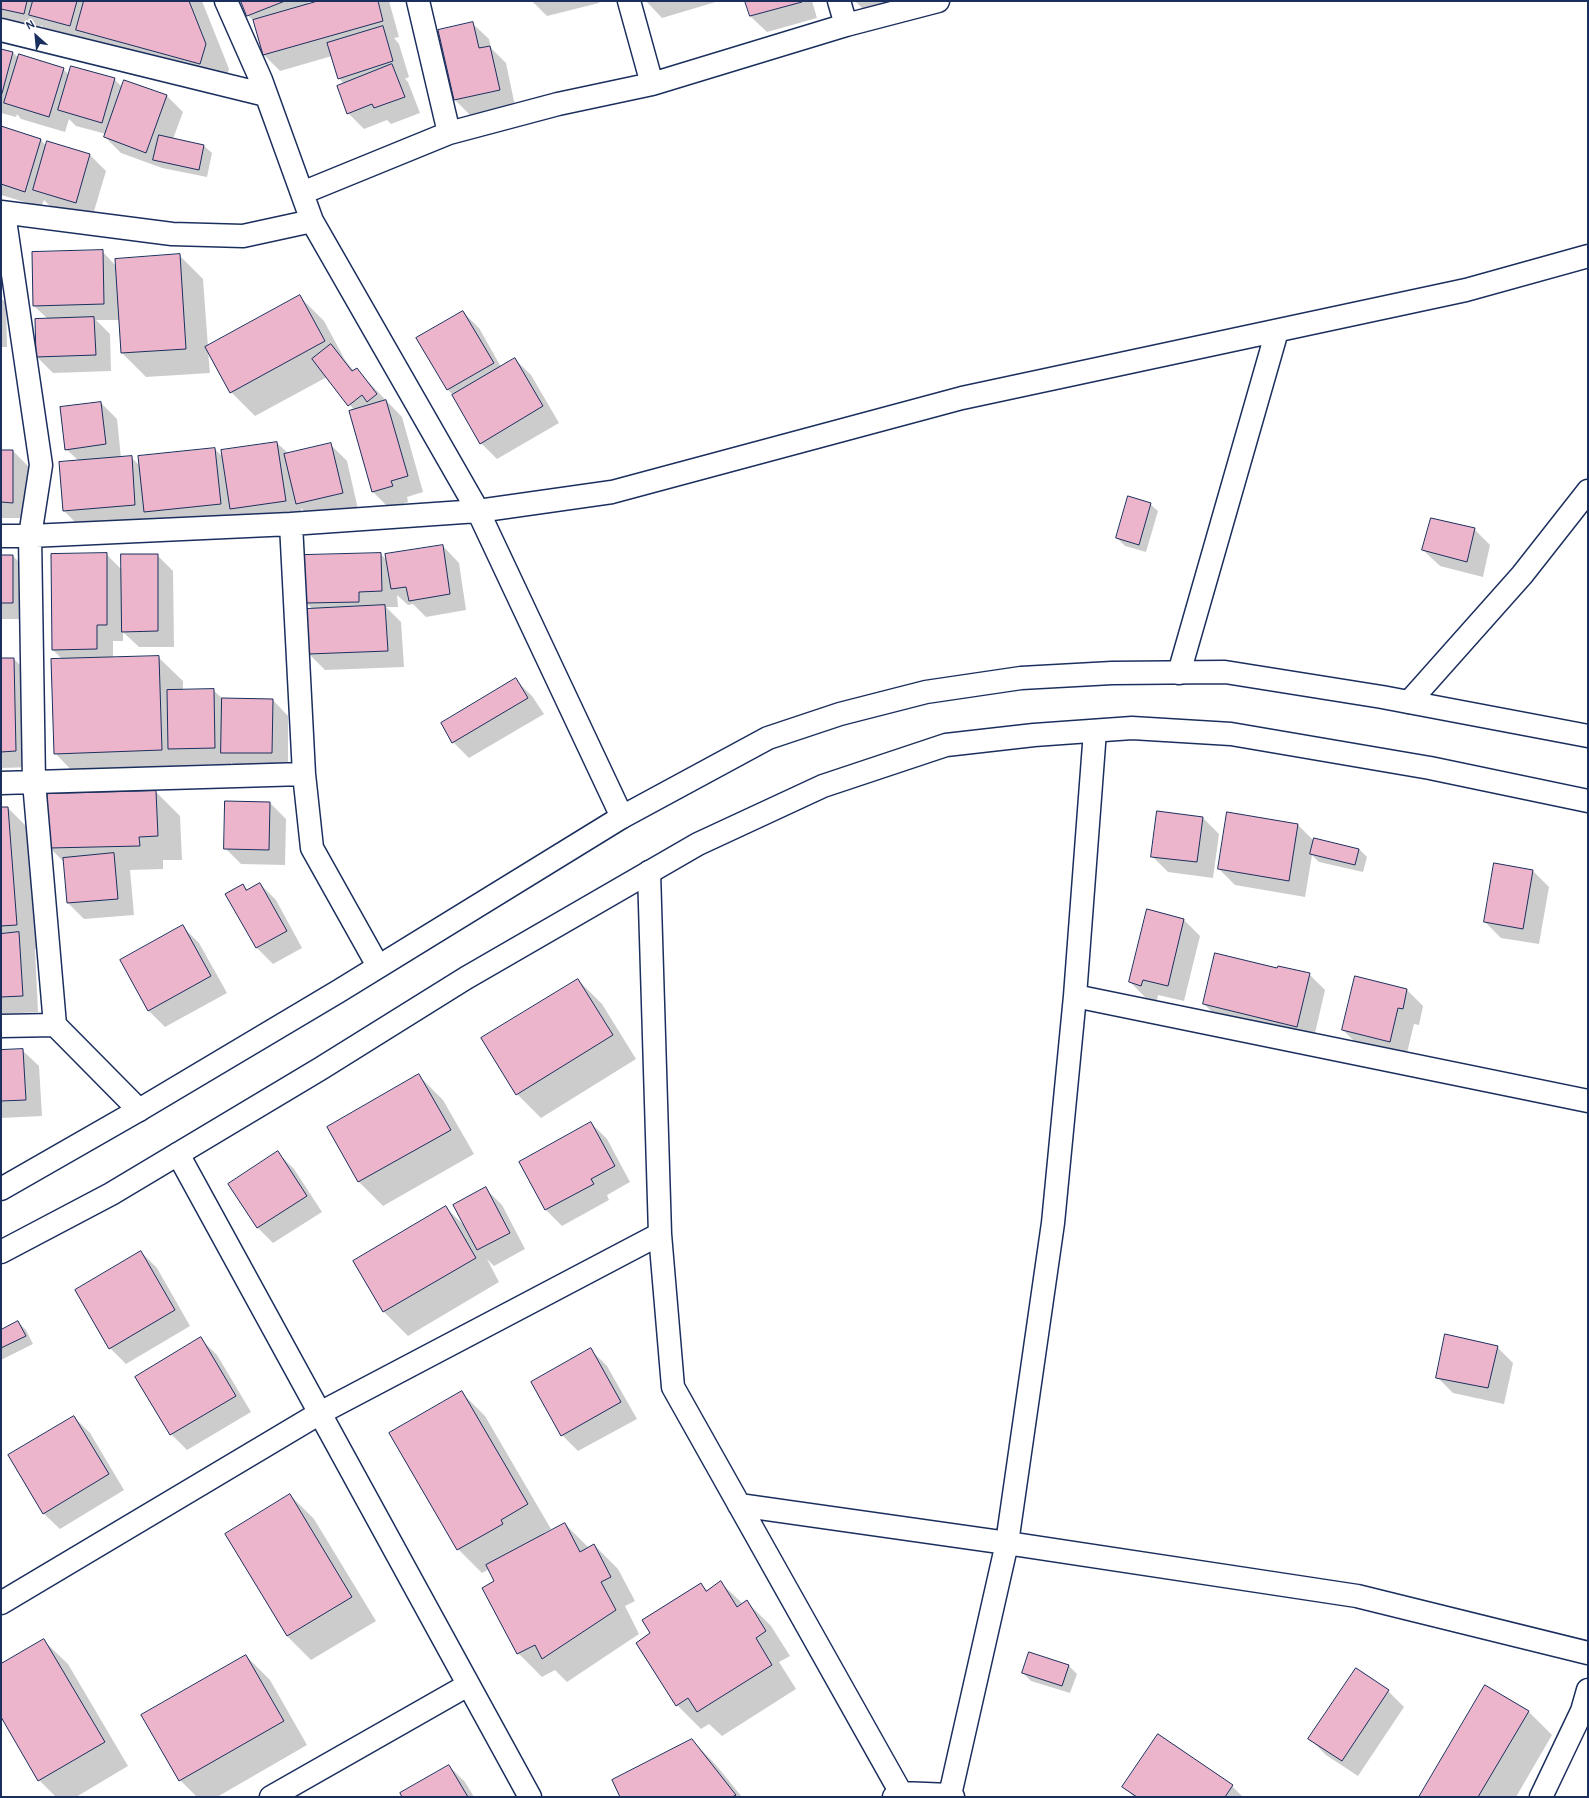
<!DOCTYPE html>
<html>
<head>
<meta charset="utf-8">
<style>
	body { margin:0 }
	#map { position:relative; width:1589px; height:1798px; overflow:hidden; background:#fff; font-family:Pangolin,sans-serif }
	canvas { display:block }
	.frame { position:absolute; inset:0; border:2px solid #1b2f5e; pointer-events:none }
	.north { position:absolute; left:16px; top:16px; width:40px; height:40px; -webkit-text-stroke:3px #fff; paint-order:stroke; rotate:333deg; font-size:11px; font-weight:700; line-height:16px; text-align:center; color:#1b2f5e }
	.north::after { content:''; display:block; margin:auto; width:14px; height:18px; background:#1b2f5e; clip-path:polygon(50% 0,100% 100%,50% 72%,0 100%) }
</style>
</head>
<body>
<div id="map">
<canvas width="1589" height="1798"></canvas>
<div class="frame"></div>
<div class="north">N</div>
</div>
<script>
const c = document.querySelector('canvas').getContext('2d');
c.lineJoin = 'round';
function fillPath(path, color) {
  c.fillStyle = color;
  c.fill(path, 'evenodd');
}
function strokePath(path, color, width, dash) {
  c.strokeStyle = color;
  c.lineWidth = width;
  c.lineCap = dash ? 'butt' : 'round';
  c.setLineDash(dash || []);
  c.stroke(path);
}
const shadow = new Path2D(`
	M1 1H202L229 69 224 88 46 31 41 25 40 30 1 20Z
	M242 1H308L309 5 321 1H389L399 37 394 38 399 44 409 77 405 79 408 82 420 113 391 124 387 120 364 129 348 113 344 84 339 78 332 56 280 71 264 55 255 22 247 15Z
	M532 1H599V3L547 16Z
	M646 1H719L662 18Z
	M746 1H812L817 18 767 32 750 16Z
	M855 1H910L868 14Z
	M472 23 489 39 491 48 506 63 515 106 471 116 455 100 439 31Z
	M1 50 13 53 19 58 63 69 69 75 114 79 123 88 167 96 183 112 173 139 204 146 212 153 207 177 162 168 121 153 105 137 106 134 76 126 69 119 65 132 21 119 17 114 16 117 1 113Z
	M1 127 41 140 46 146 47 142 90 155 106 171 92 218 50 206 44 200 41 207 1 195Z
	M102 251 116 266 179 255 203 279 208 347 300 297 324 321 345 360 354 371 356 369 402 417 423 492 407 497 408 502 389 508 373 492 350 412 355 411 327 377 255 416 231 392 208 350 210 373 146 377 122 353 120 320H96L110 334 111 371 53 373 37 357 48 319 34 306Z
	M1 298 6 303 7 347H1Z
	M463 312 479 328 501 367 515 359 531 375 559 423 497 459 481 443 453 395 448 390 418 339Z
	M101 403 117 419 121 458 131 457 140 466 215 449 223 457 277 443 289 454 331 445 347 461 358 509 313 520 301 508 302 517 247 525 236 514 237 520 161 528 150 518 151 521 80 527 63 510 79 461 66 449Z
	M1 451H13L29 467 28 518H1Z
	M1150 504 1158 511 1146 552 1125 546 1117 538Z
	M1474 529 1490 545 1483 577 1440 566 1423 550Z
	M443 546 459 563 466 610 426 617 413 604 408 605 397 595 398 607H386L401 622 404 667 325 670 309 654 314 610 306 603 381 554 387 561Z
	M106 554 122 570 157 555 173 571 174 647H139L123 632V641H113V658L158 657 183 681V690H213L223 699H272L288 716V769H238L231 762V764L185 765 186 774 79 778 55 753 63 660 53 650Z
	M1 556H13L29 572 28 619H1Z
	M1 659H14L30 675 32 767 1 768Z
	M516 680 532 696 544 714 469 758 453 742Z
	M156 792 180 816 182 860H163V869L130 870 134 915 84 919 68 903 65 863 50 848 48 795Z
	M226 802 270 803 286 819 285 865 241 864 225 848Z
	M1 808H8L32 832 40 949H35L38 1012 1 1014Z
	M1228 814 1298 825 1314 841 1359 849 1367 857 1363 872 1319 862 1312 855 1305 897 1235 885 1219 869Z
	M1203 818 1219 834 1213 878 1168 872 1152 856Z
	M1533 871 1549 887 1539 944 1501 938 1485 922Z
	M260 884 276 900 302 948 273 964 257 948 227 894 243 885 248 890Z
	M1184 920 1200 936 1184 1001 1158 995 1157 1001 1146 998 1130 982Z
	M183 927 199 943 227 993 165 1027 149 1011Z
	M1309 974 1325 990 1313 1042 1220 1020 1204 1004Z
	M578 980 602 1004 636 1059 541 1118 517 1094Z
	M1407 990 1423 1006 1419 1025 1414 1024 1406 1057 1359 1046 1343 1030Z
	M22 1050 39 1066 42 1116 1 1118V1051Z
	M419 1076 443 1100 474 1154 383 1206 359 1182 328 1127Z
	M591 1123 607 1139 630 1182 607 1195 609 1200 562 1226 546 1210Z
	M278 1153 294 1169 322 1212 273 1243 257 1227Z
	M486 1189 502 1205 525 1249 494 1266 487 1259 499 1282 408 1336 384 1312 355 1261 446 1208 465 1226Z
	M141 1252 157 1268 190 1326 126 1364 110 1348Z
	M18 1322 26 1330 33 1344 1 1360V1331Z
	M201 1339 217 1355 251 1412 187 1450 171 1434Z
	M1497 1347 1513 1363 1504 1404 1453 1393 1437 1377Z
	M590 1349 607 1366 637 1419 578 1451 562 1435 532 1382Z
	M461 1392 485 1416 551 1529 544 1533V1535L565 1524 589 1548 594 1545 618 1569 635 1601 625 1606 639 1634 567 1682 555 1670 542 1677 518 1653 496 1582 489 1569 482 1573 458 1549 390 1433Z
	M74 1417 90 1433 124 1490 60 1529 43 1513Z
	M290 1495 314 1519 376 1621 311 1660 287 1636 226 1534Z
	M721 1583 743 1604 747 1602 771 1626 790 1656 779 1662 796 1689 722 1736 709 1724 701 1729 677 1705 651 1634 700 1584 708 1591Z
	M43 1640 68 1664 128 1766 76 1797H56L39 1780 1 1715V1665Z
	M1030 1653 1069 1666 1077 1674 1070 1693 1031 1681 1023 1673Z
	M246 1656 270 1680 307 1745 217 1797H197L180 1780Z
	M1388 1691 1404 1707 1358 1776 1326 1755 1310 1739Z
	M1528 1711 1552 1735 1516 1797H1420Z
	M692 1740 716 1765 742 1797H622Z
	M449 1766 465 1782 474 1797H403Z
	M1123 1786H1232L1243 1797H1134Z`);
const building = new Path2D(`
	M1 1H27L24 14 1 9Z
	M33 1H77L70 26 29 15Z
	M84 1H189L206 44 200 64 76 30Z
	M241 1H285L247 16Z
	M318 1H378L383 21 263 55 253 20Z
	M745 1H801L802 2 750 16Z
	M473 22 479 48 490 46 500 90 454 100 438 30Z
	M383 26 393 61 338 79 327 43Z
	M1 49 13 52 1 97Z
	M19 54 64 68 49 117 4 103Z
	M392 64 405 97 374 108 372 104 347 114 337 86Z
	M71 66 115 78 102 123 58 110Z
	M124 80 167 95 146 153 104 137Z
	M1 126 41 139 25 192 1 184Z
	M159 135 204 145 199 170 153 160Z
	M47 141 90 154 76 203 33 190Z
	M103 250 104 304 33 306 32 252Z
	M180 254 186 349 121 353 115 259Z
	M300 295 325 341 230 393 205 347Z
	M463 311 494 363 447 390 416 338Z
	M94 317 96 355 36 357 35 319Z
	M331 344 352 371 357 368 377 394 367 402 362 395 348 406 312 359Z
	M515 358 543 406 480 444 452 395Z
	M386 400 408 476 391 481 393 486 372 492 349 411Z
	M101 402 106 444 65 450 60 407Z
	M277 442 286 501 230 509 221 450Z
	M331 443 343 493 296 504 284 454Z
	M215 448 221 504 144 512 138 456Z
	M1 450H13V503L1 502Z
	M132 456 135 505 63 511 59 462Z
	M1128 496 1151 503 1139 545 1116 538Z
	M1431 518 1475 528 1467 562 1422 550Z
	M443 545 450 594 409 601 406 587 391 589 385 554Z
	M107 553V625H97V649L52 650 51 554Z
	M381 553 382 591 359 592V602L305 603 304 555Z
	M121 554H158V631L122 632Z
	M1 555H13V603H1Z
	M385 605 388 651 308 654 306 609Z
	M159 656 162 750 54 754 51 659Z
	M1 658H14L16 751 1 752Z
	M516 678 528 698 452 743 441 723Z
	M214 689 215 748 168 749 167 690Z
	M222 698 273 699 272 753H221Z
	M156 791 158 836 139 837 140 846 49 848 47 794Z
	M225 801 270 802 269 850 224 849Z
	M1 807H8L17 925 1 926Z
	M1157 811 1203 817 1197 862 1151 857Z
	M1227 812 1298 824 1289 881 1218 869Z
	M1314 838 1359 849 1355 865 1310 854Z
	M114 853 118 899 67 903 63 858Z
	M1494 863 1533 870 1523 929 1484 922Z
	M260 883 287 931 256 948 225 894 243 884 246 890Z
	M1147 909 1184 919 1168 986 1143 980 1141 986 1129 982Z
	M183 925 211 976 148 1011 120 960Z
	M19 932 23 996 1 997V934Z
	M1215 953 1277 968 1278 966 1310 973 1297 1027 1203 1004Z
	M1355 976 1407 989 1403 1009 1398 1008 1390 1042 1342 1030Z
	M578 979 613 1035 516 1095 481 1038Z
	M23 1049 26 1100 1 1101V1050Z
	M419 1074 451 1130 358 1182 327 1127Z
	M591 1122 615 1166 591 1179 594 1184 545 1210 519 1162Z
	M278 1151 307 1196 257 1228 228 1184Z
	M486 1187 510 1233 477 1250 453 1205Z
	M446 1206 476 1258 383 1312 353 1261Z
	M141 1251 175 1310 109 1349 75 1290Z
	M18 1321 26 1336 1 1348V1330Z
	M1445 1334 1498 1346 1488 1388 1436 1378Z
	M201 1337 236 1396 170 1435 135 1377Z
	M591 1348 621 1402 561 1436 531 1382Z
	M462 1391 528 1504 501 1520 503 1524 457 1550 389 1433Z
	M74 1416 109 1474 43 1514 8 1455Z
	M290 1494 352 1597 287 1636 225 1534Z
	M565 1523 580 1552 594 1544 611 1577 601 1582 616 1610 542 1659 535 1645 517 1654 482 1588 494 1581 486 1565Z
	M721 1581 737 1607 747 1600 766 1631 756 1638 772 1665 697 1712 688 1698 676 1706 636 1643 650 1633 642 1620 701 1583 706 1591Z
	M44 1639 105 1742 38 1781 1 1717V1664Z
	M1029 1652 1069 1665 1062 1686 1022 1673Z
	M246 1655 284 1721 179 1781 141 1715Z
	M1356 1668 1389 1690 1342 1761 1308 1739Z
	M1485 1685 1529 1711 1478 1797H1419Z
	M1158 1734 1233 1785 1225 1797H1137L1122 1787Z
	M692 1739 736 1795 732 1797H620L612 1780Z
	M449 1765 468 1797H402L400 1793Z`);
const street = new Path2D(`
	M226 1 261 80 312 221 478 511 622 817
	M418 1 449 133 558 104 652 84
	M629 1 652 84 846 25
	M839 1 846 25 938 1
	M1 30 266 95
	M302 193 449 133
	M1 212 172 234 243 236 312 221
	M4 213 41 465 30 536 34 782 55 1025
	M1 536H30L291 524
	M1179 673 1277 331
	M1409 702 1522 575 1588 491
	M304 774 291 524 478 511 612 492 962 398 1466 290 1588 256
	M1 783 304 774 312 848 378 966
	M649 872 660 1234 673 1387 901 1793
	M1075 996 1588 1101
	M1 1026 55 1025 139 1110
	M178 1154 530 1797
	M739 1505 1007 1543 1357 1596 1588 1653
	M1 1603 320 1413 660 1234
	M950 1795 1007 1543 1053 1223 1075 996 1095 731
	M271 1797 468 1685
	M894 1797 901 1793 950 1795 953 1797
	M1541 1797 1582 1711 1588 1690`);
const primary = new Path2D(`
	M1 1189 139 1110 339 991 622 817 768 738 840 714 926 692 1021 678 1112 673 1225 672 1382 697 1588 736
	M1 1252 111 1194 320 1069 466 978 698 844 823 786 946 745 1034 735 1132 728 1231 734 1430 768 1588 801`);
fillPath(shadow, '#0003');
fillPath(building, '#edb5cb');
strokePath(building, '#1b2f5e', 1);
strokePath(street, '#1b2f5e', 25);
strokePath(primary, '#1b2f5e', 25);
strokePath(street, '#fff', 22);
strokePath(primary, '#fff', 22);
</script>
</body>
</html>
